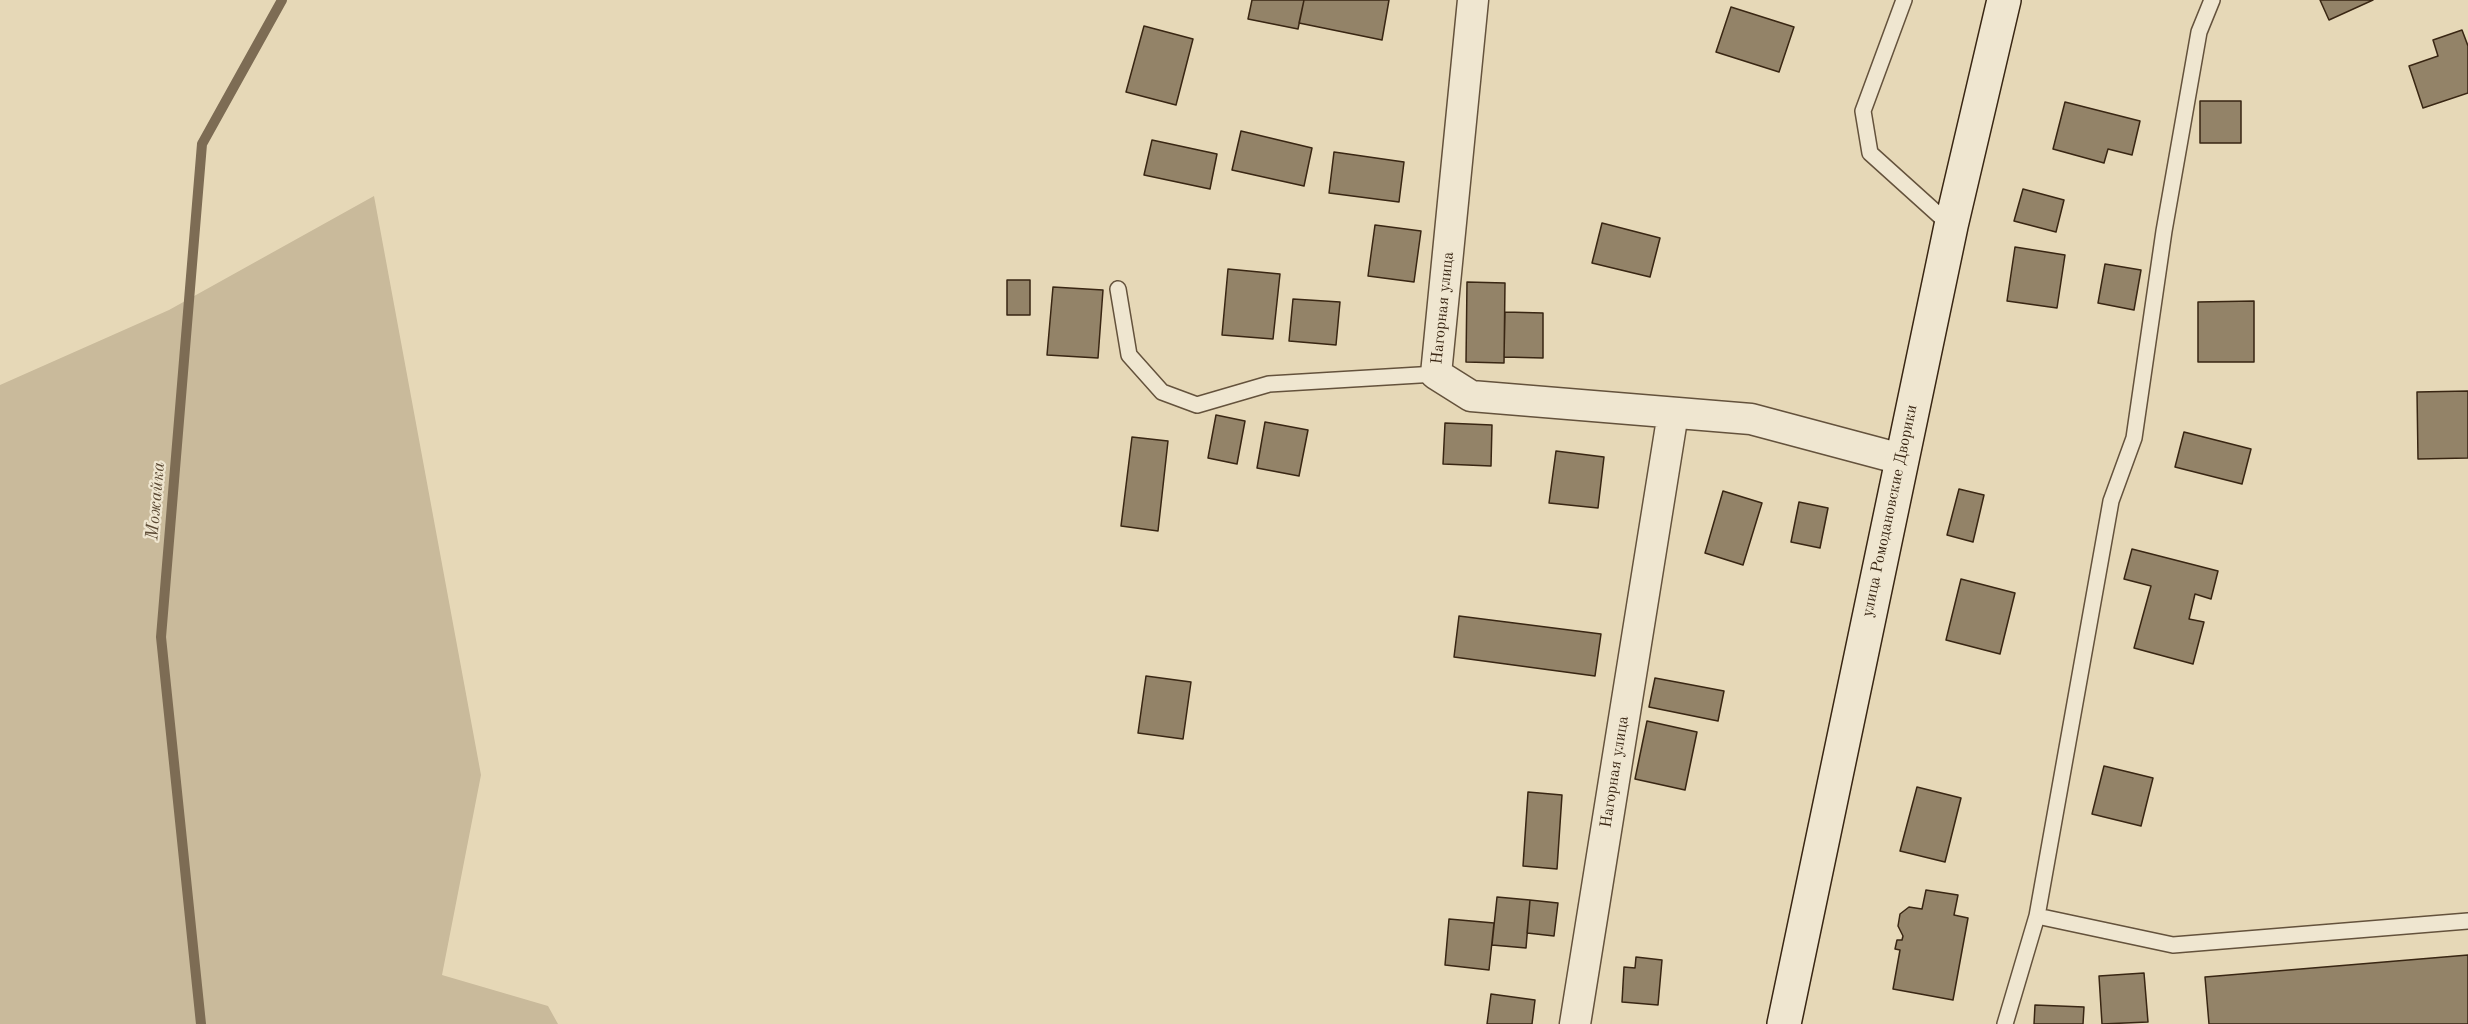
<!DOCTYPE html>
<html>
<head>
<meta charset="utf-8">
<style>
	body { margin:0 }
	canvas { display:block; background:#e6d8b7 }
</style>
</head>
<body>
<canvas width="2468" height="1024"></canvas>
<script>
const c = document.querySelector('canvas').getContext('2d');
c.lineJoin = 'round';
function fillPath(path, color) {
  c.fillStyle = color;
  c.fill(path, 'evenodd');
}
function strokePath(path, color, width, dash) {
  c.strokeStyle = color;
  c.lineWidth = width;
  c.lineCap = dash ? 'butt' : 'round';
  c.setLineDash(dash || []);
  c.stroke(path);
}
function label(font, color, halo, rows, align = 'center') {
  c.font = font + ' "Old Standard TT",serif';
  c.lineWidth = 4.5;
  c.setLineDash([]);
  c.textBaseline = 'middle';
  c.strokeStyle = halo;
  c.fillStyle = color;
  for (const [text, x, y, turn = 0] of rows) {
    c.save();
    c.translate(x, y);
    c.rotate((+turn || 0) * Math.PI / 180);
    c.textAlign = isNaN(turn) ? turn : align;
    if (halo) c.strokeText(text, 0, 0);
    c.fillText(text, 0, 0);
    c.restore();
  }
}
const green = new Path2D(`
	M374 196 481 775 442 975 548 1006 558 1024H0V385L169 310Z`);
const stream = new Path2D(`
	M201 1024 161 637 202 144 282 0`);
const building = new Path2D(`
	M1252 0H1304L1298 29 1248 19Z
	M1304 0H1389L1382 40 1299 23Z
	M2320 0H2373L2329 20Z
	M1731 7 1794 27 1779 72 1716 52Z
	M1144 26 1193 39 1176 105 1126 92Z
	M2462 30 2468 46V93L2423 108 2409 66 2438 56 2433 40Z
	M2200 101H2241V143H2200Z
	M2065 102 2140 121 2132 155 2108 149 2104 163 2053 149Z
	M1241 131 1312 148 1304 186 1232 170Z
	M1152 140 1217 154 1210 189 1144 175Z
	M1334 152 1404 162 1399 202 1329 193Z
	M2023 189 2064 200 2056 232 2014 221Z
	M1602 223 1660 238 1650 277 1592 263Z
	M1375 225 1421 231 1414 282 1368 276Z
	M2015 247 2065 255 2057 308 2007 301Z
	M2105 264 2141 270 2134 310 2098 303Z
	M1228 269 1280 274 1273 339 1222 335Z
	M1007 280H1030V315H1007Z
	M1467 282 1505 283 1504 363 1466 362Z
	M1053 287 1103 290 1098 358 1047 355Z
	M1293 299 1340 302 1336 345 1289 341Z
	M2254 301V362H2198V302Z
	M1505 312 1543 313V358L1504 357Z
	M2468 391V458L2418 459 2417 392Z
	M1216 415 1245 421 1237 464 1208 458Z
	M1265 422 1308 430 1299 476 1257 468Z
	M1445 423 1492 425 1491 466 1443 464Z
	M2184 432 2251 449 2242 484 2175 467Z
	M1132 437 1168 441 1158 531 1121 526Z
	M1556 451 1604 457 1598 508 1549 503Z
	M1959 489 1984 495 1973 542 1947 535Z
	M1723 491 1762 503 1743 565 1705 553Z
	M1799 502 1828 508 1820 548 1791 542Z
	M2132 549 2218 571 2211 599 2195 594 2189 619 2204 622 2193 664 2134 648 2151 586 2124 579Z
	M1961 579 2015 593 2000 654 1946 640Z
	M1459 616 1601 634 1595 676 1454 657Z
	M1146 676 1191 682 1183 739 1138 733Z
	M1655 678 1724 691 1718 721 1649 707Z
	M1647 721 1697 732 1685 790 1635 779Z
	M2104 766 2153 778 2141 826 2092 814Z
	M1917 787 1961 798 1945 862 1900 851Z
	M1528 792 1562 795 1557 869 1523 866Z
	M1926 890 1958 895 1954 915 1968 918 1953 1000 1893 989 1900 950 1895 949 1897 940H1902L1903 936 1898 926 1900 914 1909 907 1922 909Z
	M1497 897 1530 900 1526 948 1492 945Z
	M1530 900 1558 903 1554 936 1527 933Z
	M1449 919 1494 923 1489 970 1445 965Z
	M2468 955V1024H2209L2205 977Z
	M1636 957 1662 960 1658 1005 1622 1002 1624 967 1635 968Z
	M2144 973 2148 1022 2102 1024 2099 976Z
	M1491 994 1535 1000 1532 1024H1487Z
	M2035 1005 2084 1007 2083 1024H2034Z`);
const lane = new Path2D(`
	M1904 0 1863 111 1870 153 1951 226
	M1118 289 1129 355 1162 392 1197 405 1269 384 1436 374
	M2037 916 2173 945 2468 921
	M2005 1024 2037 916 2111 501 2134 438 2164 231 2199 32 2212 0`);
const street = new Path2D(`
	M1473 0 1436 374 1471 396 1751 419 1901 459
	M1575 1024 1673 413`);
const secondary = new Path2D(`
	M1784 1024 1951 226 2004 0`);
const streetNames = [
	["Нагорная улица",1443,308,-84],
	["улица Ромодановские Дворики",1890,511,-78],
	["Нагорная улица",1615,772,-81]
];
const waterNames = [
	["Можайка",156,501,-85]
];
fillPath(green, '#c9ba9b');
strokePath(stream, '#7d6c54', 10);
fillPath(building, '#938368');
strokePath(building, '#392613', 1.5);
strokePath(lane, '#64523c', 18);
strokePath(street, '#64523c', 33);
strokePath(secondary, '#392613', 36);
strokePath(lane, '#efe6d0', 15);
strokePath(street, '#efe6d0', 30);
strokePath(secondary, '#efe6d0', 33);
label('16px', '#392613', '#efe6d0', streetNames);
label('italic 18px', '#5b4933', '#efe6d0', waterNames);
</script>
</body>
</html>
